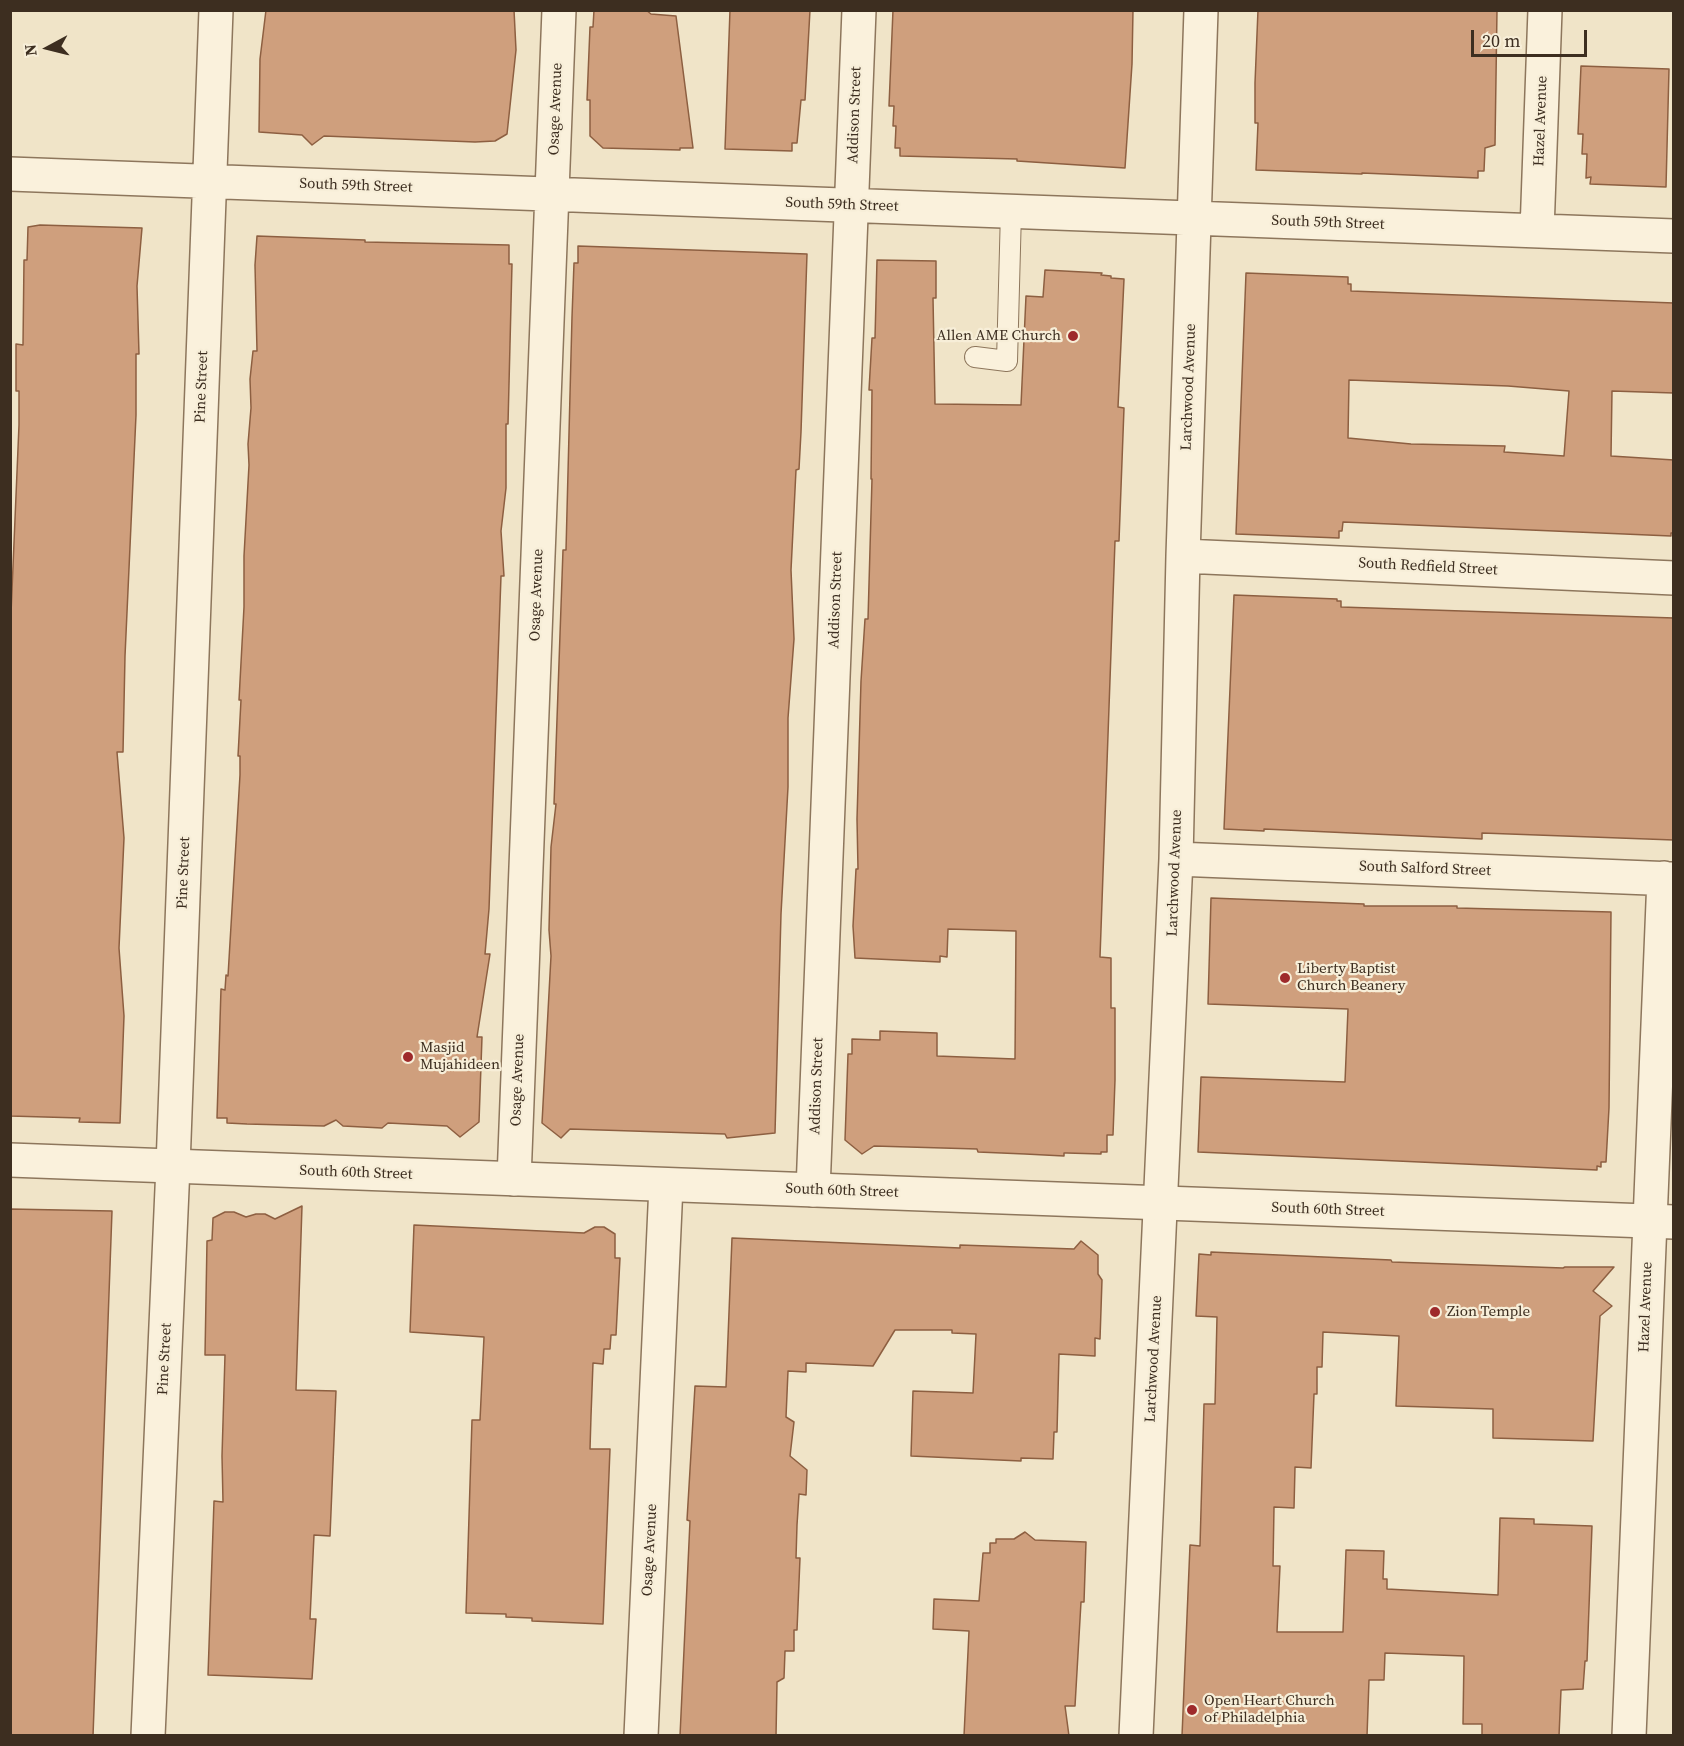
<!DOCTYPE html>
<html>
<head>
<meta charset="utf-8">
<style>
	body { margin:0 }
	#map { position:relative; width:1684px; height:1746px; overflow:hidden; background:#f0e4c8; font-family:"Source Serif 4",serif }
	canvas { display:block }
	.frame { position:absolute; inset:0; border:12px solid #3d2e20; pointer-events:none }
	.north { position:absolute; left:18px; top:18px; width:60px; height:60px; -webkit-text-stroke:4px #f7eed8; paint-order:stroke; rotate:263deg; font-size:16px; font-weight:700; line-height:24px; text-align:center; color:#3d2e20 }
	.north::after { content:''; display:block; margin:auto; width:21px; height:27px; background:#3d2e20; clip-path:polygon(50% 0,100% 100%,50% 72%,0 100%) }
	.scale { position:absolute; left:1471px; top:30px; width:116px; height:27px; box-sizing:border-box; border:3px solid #3d2e20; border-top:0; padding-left:8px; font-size:18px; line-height:21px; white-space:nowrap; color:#3d2e20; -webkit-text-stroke:4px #f7eed8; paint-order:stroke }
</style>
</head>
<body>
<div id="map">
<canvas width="1684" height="1746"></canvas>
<div class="frame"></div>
<div class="north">N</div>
<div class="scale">20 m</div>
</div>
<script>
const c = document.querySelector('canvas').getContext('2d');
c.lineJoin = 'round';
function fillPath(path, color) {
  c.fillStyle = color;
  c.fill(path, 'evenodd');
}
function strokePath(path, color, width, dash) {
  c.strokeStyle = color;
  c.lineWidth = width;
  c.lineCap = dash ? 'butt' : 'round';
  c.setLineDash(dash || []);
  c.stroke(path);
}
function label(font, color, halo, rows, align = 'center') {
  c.font = font + ' "Source Serif 4",serif';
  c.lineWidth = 4.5;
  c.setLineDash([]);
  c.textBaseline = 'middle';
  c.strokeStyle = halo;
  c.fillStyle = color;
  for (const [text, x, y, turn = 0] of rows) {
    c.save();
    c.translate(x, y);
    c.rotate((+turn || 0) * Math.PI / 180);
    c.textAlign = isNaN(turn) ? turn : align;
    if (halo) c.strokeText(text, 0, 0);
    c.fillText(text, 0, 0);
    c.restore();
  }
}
const building = new Path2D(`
	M266 10H514L516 50 507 134 495 141 475 142 324 136 312 145 302 135 259 132 260 59Z
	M594 10H646L651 14 676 16 693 148H680V150L603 148 590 136V100H587L590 27H593Z
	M730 10H810L805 100H801L797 143H792V151L725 149Z
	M893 10H1133L1132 64 1125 168 1017 161V159L900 156V148H895L896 126H893L894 106H889Z
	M1258 10H1497L1495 145 1485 148 1484 171H1478V178L1362 173V174L1256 170 1258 123H1255V83Z
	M1581 66 1669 69 1666 187 1590 184 1591 177 1586 178 1587 154H1582L1583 134H1578Z
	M40 225 142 228 137 286 139 354H136V415L125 656 123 752H117L124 838 119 948 124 1016 120 1123 79 1122 80 1118 10 1116V637L19 425V391H16V344L23 345 24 260H27L28 227Z
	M257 236 365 240V242L509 245V264H512L508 424H506V488L501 531 504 576H501L489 909 485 954H490L477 1037H482L479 1122 460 1137 447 1126 388 1123 382 1128 343 1126 336 1120 324 1126 247 1124 227 1123V1118H217L221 989 225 990 226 975 228 976 240 775V756H238L241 700H239L244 607V556L249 465 248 444 251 408 250 379 253 351H257L255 265Z
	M578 246 807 254 801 432 799 469 796 470 791 570 794 639 788 718V787L781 914 775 1133 727 1138 725 1134 570 1129 561 1138 542 1123 551 956 549 930 551 847 556 804H554L563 550H566L572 317 574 263H578Z
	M877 260 936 261V298H933L935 404 1021 405 1026 296 1043 297 1045 270 1102 273 1101 275 1111 276V278L1124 279 1118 407 1124 408 1119 541H1115L1100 957 1111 958V1008H1115V1080L1113 1135H1107V1152H1101V1154L1067 1153H1064V1156L1025 1154 978 1152 977 1149 874 1146 862 1154 845 1140 848 1054H852V1039L880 1040V1031L937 1033V1056L1015 1059 1016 931 948 929 947 957 940 956V962L855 958 853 926 856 869H858L857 819 861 681 865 619H868L872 479H871L872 390H869L872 338H875Z
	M1246 273 1348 277V284H1351V291L1674 303V393L1612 391 1611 456 1674 460V533H1671V536L1343 522 1342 531H1339V538L1236 534ZM1349 380 1508 386 1569 391 1564 456 1504 452 1505 446 1411 444 1348 438Z
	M1234 595 1337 599V601H1341V607L1674 618V840L1482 833V839L1264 829V831L1224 829Z
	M1211 898 1364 904V906H1457V908L1611 912 1609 1108 1606 1162H1601V1167L1597 1166V1170L1198 1152 1201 1077 1345 1082 1348 1009 1208 1004Z
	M302 1206 296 1390 336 1391 330 1536 314 1535 310 1619H316L312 1679 208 1675 214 1501 223 1502 222 1456 225 1355H205L207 1241 212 1240 213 1218 225 1212H234L246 1217 256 1214H265L275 1219Z
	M10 1209 112 1211 93 1736H10Z
	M414 1225 584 1233 595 1227H604L615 1234V1258H620L616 1335H611L610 1349H604L603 1364 593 1363 591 1416 590 1449H610L603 1624 532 1621V1618L506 1617V1614L466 1613 472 1420H480L484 1337 410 1332Z
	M732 1238 960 1248V1245L1074 1249 1081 1241 1098 1255V1274L1102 1280 1100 1339 1095 1338V1356L1059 1354 1057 1432H1054L1053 1459 1021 1458V1461L911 1456 913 1391 973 1393 976 1334 952 1333V1330H895L873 1366 806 1363V1372L788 1371 786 1417 794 1422 790 1456 807 1470 806 1495 799 1494 797 1525 796 1558H800L797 1630H794V1651H785L784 1678 777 1682 776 1736H680L690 1521 687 1520 695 1386 726 1387Z
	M1211 1252 1391 1260 1392 1262 1563 1268 1565 1267H1614L1593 1291 1612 1306 1600 1316 1593 1441 1493 1438V1409L1396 1406 1399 1336 1323 1332 1322 1367H1317V1394H1314L1311 1468 1295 1467 1294 1508 1274 1507 1273 1566H1280L1277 1632H1343L1346 1550 1384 1551 1383 1579H1387V1589L1498 1595 1500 1518 1534 1519V1524L1592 1526 1587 1661H1585L1583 1689 1561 1690 1559 1736H1482V1724H1463L1464 1656 1385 1653 1384 1680H1369L1367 1736H1182L1190 1545 1200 1546 1204 1404H1215L1217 1317 1196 1316 1199 1254 1211 1255Z
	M1025 1532 1035 1540 1086 1542 1084 1602H1081L1075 1706H1065L1069 1736H964L969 1631 933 1629 934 1599 979 1601 983 1553H990V1543H996V1539H1014Z`);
const service = new Path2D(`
	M975 357 1007 361 1011 211`);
const minor = new Path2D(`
	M10 174 1674 236
	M1537 231 1545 10
	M1183 556 1674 578
	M1176 859 1674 879
	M514 1179 559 10
	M813 1190 859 10
	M148 1736 173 1166 216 10
	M641 1736 666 1185
	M1136 1736 1176 859 1183 556 1201 10
	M1629 1736 1664 878`);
const tertiary = new Path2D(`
	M10 1160 1674 1222`);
const markers = [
	[1073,336,6,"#9e2a2b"],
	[1285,978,6,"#9e2a2b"],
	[408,1057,6,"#9e2a2b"],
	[1435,1312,6,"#9e2a2b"],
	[1192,1710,6,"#9e2a2b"]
];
const streetNames = [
	["Osage Avenue",556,109,-88],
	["Addison Street",855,115,-88],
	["Hazel Avenue",1541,121,-88],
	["South 59th Street",356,186,2],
	["South 59th Street",842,205,2],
	["South 59th Street",1328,223,2],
	["Pine Street",202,387,-88],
	["Larchwood Avenue",1189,387,-88],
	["South Redfield Street",1428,567,3],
	["Osage Avenue",537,595,-88],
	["Addison Street",836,600,-88],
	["South Salford Street",1425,869,2],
	["Pine Street",184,873,-88],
	["Larchwood Avenue",1175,873,-88],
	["Osage Avenue",518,1080,-88],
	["Addison Street",817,1086,-88],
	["South 60th Street",356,1173,2],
	["South 60th Street",842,1191,2],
	["South 60th Street",1328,1210,2],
	["Hazel Avenue",1646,1307,-88],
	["Pine Street",165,1359,-87],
	["Larchwood Avenue",1154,1359,-87],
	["Osage Avenue",650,1550,-87]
];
const poiNames = [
	["Allen AME Church",1061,336,"right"],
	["Liberty Baptist",1297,969],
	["Church Beanery",1297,986],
	["Masjid",420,1048],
	["Mujahideen",420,1065],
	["Zion Temple",1447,1312],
	["Open Heart Church",1204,1701],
	["of Philadelphia",1204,1718]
];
fillPath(building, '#cf9f7d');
strokePath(building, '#8d5f41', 1.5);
strokePath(service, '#8d765c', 22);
strokePath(minor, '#8d765c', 36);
strokePath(tertiary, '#8d765c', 36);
strokePath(service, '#faf1dc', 20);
strokePath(minor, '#faf1dc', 33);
strokePath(tertiary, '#faf1dc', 33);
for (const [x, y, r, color] of markers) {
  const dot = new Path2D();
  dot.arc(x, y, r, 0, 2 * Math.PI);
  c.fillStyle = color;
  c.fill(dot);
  strokePath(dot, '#f7eed8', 2);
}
label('15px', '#3d2e20', '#f7eed8', streetNames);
label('15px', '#3d2e20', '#f7eed8', poiNames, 'left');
</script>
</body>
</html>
